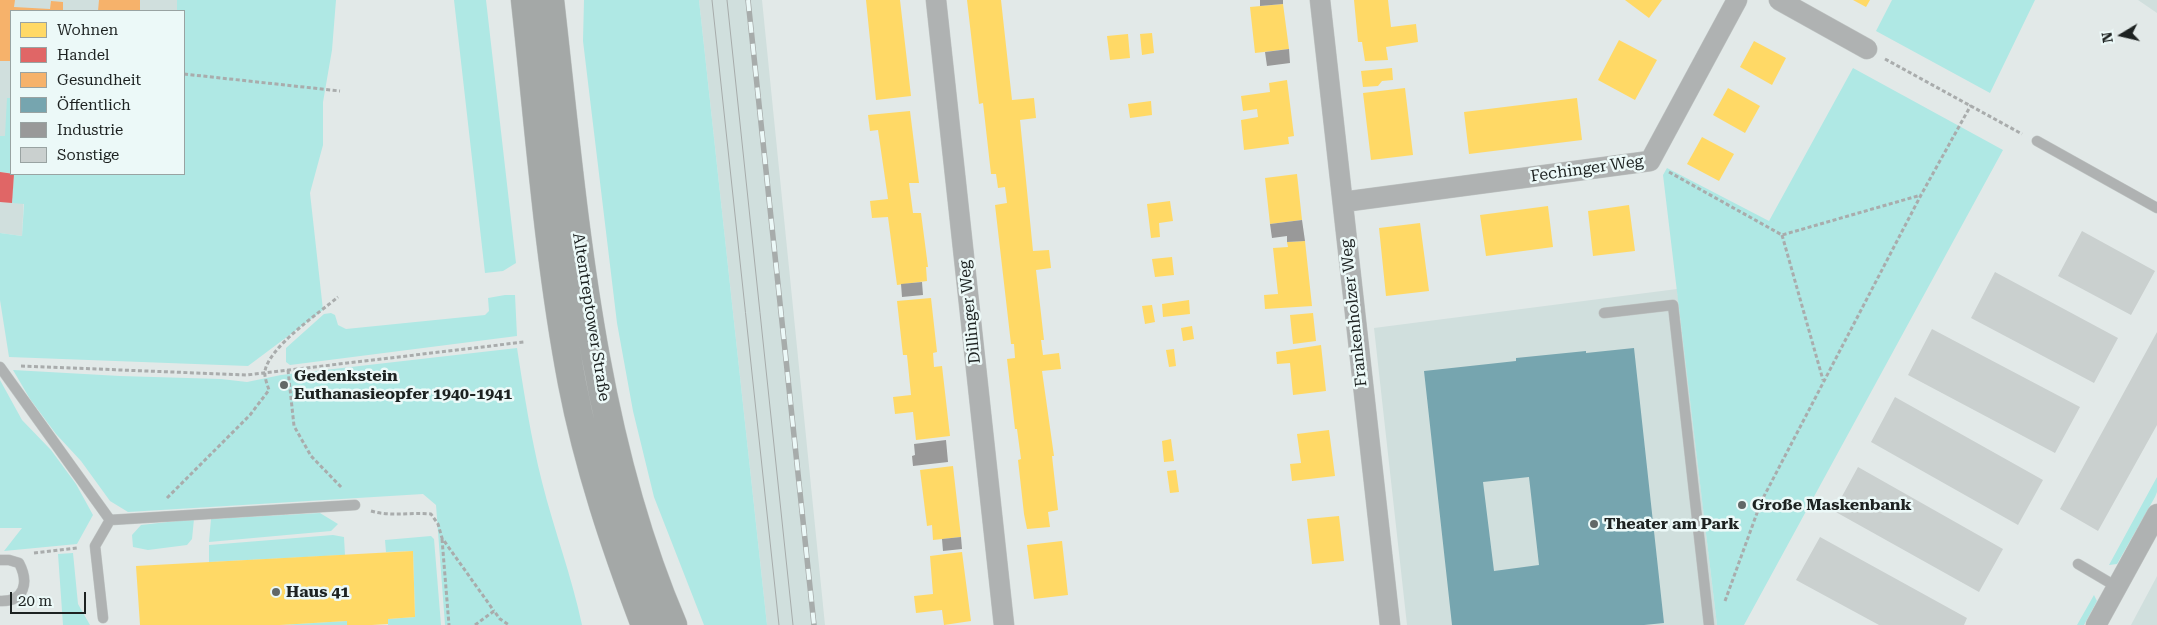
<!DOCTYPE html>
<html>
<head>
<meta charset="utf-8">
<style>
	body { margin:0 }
	#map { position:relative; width:2157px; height:625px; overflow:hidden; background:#e2e9e8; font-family:"Roboto Serif",serif }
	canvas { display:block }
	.legend { position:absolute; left:10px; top:10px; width:175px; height:165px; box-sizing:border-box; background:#ecf9f8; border:1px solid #99a3a2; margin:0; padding:6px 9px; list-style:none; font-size:15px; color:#1d2221 }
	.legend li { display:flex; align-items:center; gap:10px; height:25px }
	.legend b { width:25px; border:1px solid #99a3a2 }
	.north { position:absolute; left:2097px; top:10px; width:50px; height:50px; -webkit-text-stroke:4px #ecf9f8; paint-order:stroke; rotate:261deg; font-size:14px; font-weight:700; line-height:20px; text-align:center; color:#1d2221 }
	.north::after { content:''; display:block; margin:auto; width:18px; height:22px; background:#1d2221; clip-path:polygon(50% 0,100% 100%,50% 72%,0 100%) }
	.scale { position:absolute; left:10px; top:592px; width:76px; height:22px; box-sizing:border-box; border:2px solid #1d2221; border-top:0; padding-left:6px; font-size:15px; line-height:18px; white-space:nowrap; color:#1d2221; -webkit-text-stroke:4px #ecf9f8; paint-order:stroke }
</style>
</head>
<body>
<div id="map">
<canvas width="2157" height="625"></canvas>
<ul class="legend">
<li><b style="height:14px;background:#ffd966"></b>Wohnen</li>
<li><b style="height:14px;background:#e06666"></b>Handel</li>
<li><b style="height:14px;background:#f6b26b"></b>Gesundheit</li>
<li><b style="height:14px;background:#76a5af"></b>Öffentlich</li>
<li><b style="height:14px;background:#999"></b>Industrie</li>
<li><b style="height:14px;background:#cad0cf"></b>Sonstige</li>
</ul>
<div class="north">N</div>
<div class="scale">20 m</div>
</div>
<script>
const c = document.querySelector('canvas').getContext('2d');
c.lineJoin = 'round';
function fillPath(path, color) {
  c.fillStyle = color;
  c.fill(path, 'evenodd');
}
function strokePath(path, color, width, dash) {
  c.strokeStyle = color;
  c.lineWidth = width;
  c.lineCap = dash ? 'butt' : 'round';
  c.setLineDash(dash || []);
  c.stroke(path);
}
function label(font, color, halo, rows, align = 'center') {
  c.font = font + ' "Roboto Serif",serif';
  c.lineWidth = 5;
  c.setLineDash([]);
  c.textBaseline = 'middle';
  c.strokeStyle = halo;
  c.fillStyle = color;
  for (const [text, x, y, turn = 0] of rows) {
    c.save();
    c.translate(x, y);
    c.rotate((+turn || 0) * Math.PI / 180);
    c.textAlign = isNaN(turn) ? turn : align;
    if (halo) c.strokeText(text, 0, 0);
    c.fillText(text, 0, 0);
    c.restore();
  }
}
const built = new Path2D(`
	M0 0H177V11H11V174H25L22 236 0 233Z
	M699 0H762L825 625H767Z
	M2138 0H2157V13Z
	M1677 289 1717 625H1407L1374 328Z
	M2157 576V625H2131L2155 580Z`);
const green = new Path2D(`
	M177 0H336L332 50 323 102V145L310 193 323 310 248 366 9 357 0 300V233L22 236 24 204 12 203 14 174H184V11H177Z
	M454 0H486L516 263 503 271 485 273Z
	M584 0H699L767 625H704L654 497 633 411 617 323 583 41Z
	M1892 0H2035L1990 93 1876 31Z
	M1853 68 2003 150 1744 625H1717L1663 175 1667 168 1769 221Z
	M7 98H11V173L0 172V136H5Z
	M505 295H515L517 336 290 365 286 362V348L324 314 331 313 335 315 338 325 346 329 485 315 489 311 488 298Z
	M517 348C524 393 531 438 542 482 554 530 572 577 582 625H445L436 505 423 494 128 512 110 501 81 461 56 434 30 399 13 370 120 376 221 379 247 382 281 375Z
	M0 380 22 420 51 450 76 484 93 515 77 544 4 551 22 528H0Z
	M2157 477V492L2155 497 2117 564 2109 565Z
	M320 513 338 524 331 531 209 542 211 519Z
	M194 519 192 539 187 545 148 550 133 547 132 535 141 525Z
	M333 535 344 537 345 555 209 562V545Z
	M431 536 434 539 441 625H388V619L415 617 413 551 386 552 385 540Z
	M73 553 78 604 90 625H63L58 554Z
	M2094 595 2097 601 2084 625H2077Z
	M347 621V625H280Z`);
const homes = new Path2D(`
	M866 0H900L911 96 876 100Z
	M967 0H1001L1012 100 1034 98 1036 118 1020 120 1033 251 1049 250 1051 268 1036 270 1044 340H1041L1043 355 1059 353 1061 369 1042 371 1054 456H1052L1058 510 1048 512 1050 527 1027 529 1024 514 1018 460 1021 459 1017 429H1015L1007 359 1015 358 1014 344H1011L995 205 1007 203 1005 187 998 188 996 174H991L983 103 979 104Z
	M1354 0H1388L1391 27 1416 24 1418 42 1386 47 1388 60 1365 61 1362 42H1358Z
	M1625 0H1662L1649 18Z
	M1853 0H1870L1866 7Z
	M1283 4 1289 49 1255 53 1250 7Z
	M1152 33 1154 53 1142 55 1140 34Z
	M1128 34 1130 58 1110 60 1107 36Z
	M1619 40 1657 60 1635 100 1598 80Z
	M1754 41 1786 58 1772 85 1740 67Z
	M1392 68 1393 80 1382 81 1378 86 1363 87 1361 71Z
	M1287 80 1294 136 1288 137 1289 144 1244 150 1241 120 1258 117 1257 109 1243 111 1241 96 1270 92 1269 83Z
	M1405 88 1413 155 1371 160 1363 93Z
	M1728 88 1760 106 1745 133 1713 115Z
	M1577 98 1582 140 1469 154 1464 112Z
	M1151 101 1152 115 1130 118 1128 104Z
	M910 111 919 183H909L913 213H921L928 267H926L927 281 897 285 888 217 872 218 870 201 888 199 878 130 870 131 868 115Z
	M1702 137 1734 154 1719 181 1687 164Z
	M1297 174 1302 220 1270 224 1265 178Z
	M1170 201 1173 221 1159 223 1160 237 1151 238 1147 204Z
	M1629 205 1635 251 1593 256 1588 211Z
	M1548 206 1553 247 1486 256 1480 215Z
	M1420 223 1429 291 1386 296 1379 228Z
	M1305 241 1312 306 1265 309 1264 295 1278 294 1273 248 1288 247 1287 242Z
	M1172 257 1174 275 1155 277 1152 259Z
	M931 298 937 352 933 353 934 367 942 366 950 436 916 440 913 412 895 414 893 397 911 395 907 355H903L897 301Z
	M1189 300 1190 314 1163 317 1162 304Z
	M1152 305 1155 322 1145 324 1142 306Z
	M1313 313 1316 341 1293 344 1290 315Z
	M1192 326 1194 339 1183 341 1181 328Z
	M1321 345 1326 391 1293 395 1290 363 1277 364 1276 352Z
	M1174 349 1176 366 1169 367 1166 350Z
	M1329 430 1335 476 1292 481 1290 464 1301 463 1297 434Z
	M1171 439 1174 461 1164 462 1162 441Z
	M953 466 961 537 933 540 932 525 927 526 920 470Z
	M1176 470 1179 492 1170 493 1167 471Z
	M1339 516 1344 561 1312 564 1307 519Z
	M1062 541 1068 595 1034 599 1027 545Z
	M413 551 415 617 388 619V624L372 625H347V621L280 625H140L136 566Z
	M962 552 971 621 944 625 942 610 916 613 914 596 933 594 930 556Z`);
const shops = new Path2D(`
	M0 172 14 174 12 203 0 202Z`);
const health = new Path2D(`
	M0 0H15L14 7 50 9 51 1 63 2V11H11V61H0Z
	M99 0H140V11H98Z`);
const public = new Path2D(`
	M1634 348 1664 623 1644 625H1452L1424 371 1516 361V358L1586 351V353ZM1529 477 1539 565 1494 571 1483 482Z`);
const industry = new Path2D(`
	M1260 0H1283V4L1260 6Z
	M1289 49 1290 63 1267 66 1265 52Z
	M1302 220 1305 241 1287 242V236L1272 238 1270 224Z
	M922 282 923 295 902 297 901 284Z
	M946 440 948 462 913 466 912 456 915 455 914 444Z
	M961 537 962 549 943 551 942 539Z`);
const building = new Path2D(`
	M2082 231 2155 271 2131 315 2058 276Z
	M1995 272 2118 338 2094 383 1971 318Z
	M1932 329 2080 407 2055 453 1908 375Z
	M2157 332V425L2098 531 2060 509Z
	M1895 397 2043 480 2018 525 1871 442Z
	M1858 467 2003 549 1979 592 1834 511Z
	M1820 537 1967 618 1964 625H1879L1796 580Z`);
const path = new Path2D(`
	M1885 59 2022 134
	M184 74 340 91
	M1669 172 1782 235 1921 195
	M1782 235 1823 380
	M21 366 247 375 524 342
	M288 370 294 426 311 456 342 488
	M167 498 250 415 269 390C267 384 264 376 265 371 269 347 319 313 338 297
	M371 511C392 517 410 512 431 514L438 524 442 538 494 611
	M442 539 449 625
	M34 553 77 548
	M1725 601 1761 502 1921 195 1971 105
	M475 625 494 611 500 619 509 625`);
const lane = new Path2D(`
	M2037 141 2157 208
	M1604 313 1673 305 1709 625
	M0 367 110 520
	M110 520 355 505
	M0 560H9L19 563C29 582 25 602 0 601
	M2078 564 2117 587
	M103 618 95 546 110 520`);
const street = new Path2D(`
	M936 0 1004 625
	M1320 0 1390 625
	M1779 0 1867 49
	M1343 202 1650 161 1737 0
	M2096 625 2157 514`);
const secondary = new Path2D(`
	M525 0C539 127 548 257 572 383 588 466 615 546 645 625
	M550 0C574 210 589 429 673 625`);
const tram = new Path2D(`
	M712 0 779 625
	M727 0 793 625`);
const rail = new Path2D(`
	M748 0 814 625`);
const markers = [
	[284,385,5,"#626867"],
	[1742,505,5,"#626867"],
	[1594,524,5,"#626867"],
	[276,592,5,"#626867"]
];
const streetNames = [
	["Fechinger Weg",1587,169,-8],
	["Dillinger Weg",970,312,-96],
	["Frankenholzer Weg",1354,313,-96],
	["Altentreptower Straße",591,317,81]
];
const poiNames = [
	["Gedenkstein",294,376],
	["Euthanasieopfer 1940-1941",294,394],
	["Große Maskenbank",1752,505],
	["Theater am Park",1604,524],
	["Haus 41",286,592]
];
fillPath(built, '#d0dfdd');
fillPath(green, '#afe8e4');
fillPath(homes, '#ffd966');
fillPath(shops, '#e06666');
fillPath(health, '#f6b26b');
fillPath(public, '#76a5af');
fillPath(industry, '#999');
fillPath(building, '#cad0cf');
strokePath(lane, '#bfc4c3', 11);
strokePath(street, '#bfc4c3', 21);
strokePath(secondary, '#bfc4c3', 29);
strokePath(path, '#a9acac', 3, [4, 2.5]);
strokePath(lane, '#afb2b2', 10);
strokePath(street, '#afb2b2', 20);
strokePath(secondary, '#a4a8a7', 28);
strokePath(tram, '#a7acab', 1);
strokePath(rail, '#a7acab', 5.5);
strokePath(rail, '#ecf9f8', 4, [11]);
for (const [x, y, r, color] of markers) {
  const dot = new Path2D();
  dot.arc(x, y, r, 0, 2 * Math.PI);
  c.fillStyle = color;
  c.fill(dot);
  strokePath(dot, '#ecf9f8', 2);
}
label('16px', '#1d2221', '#ecf9f8', streetNames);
label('bold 16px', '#1d2221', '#ecf9f8', poiNames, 'left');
</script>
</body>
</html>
